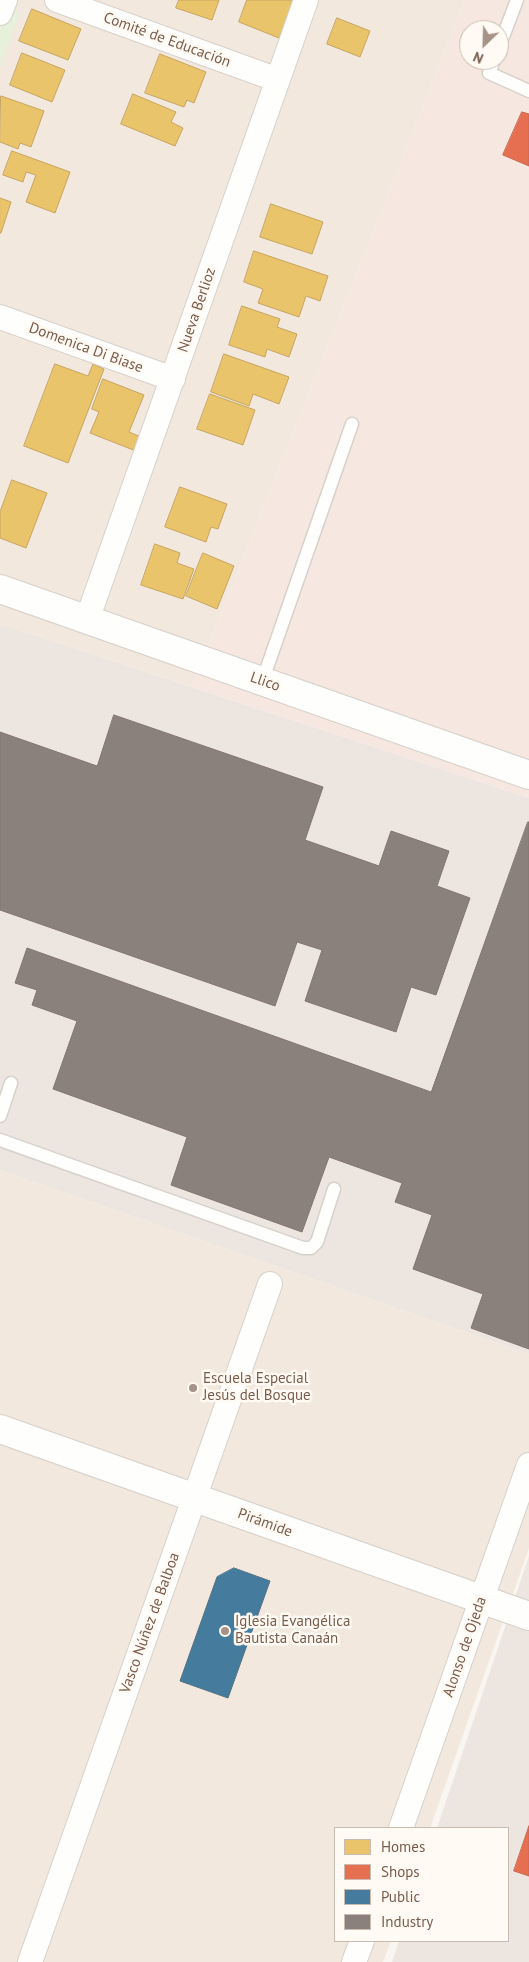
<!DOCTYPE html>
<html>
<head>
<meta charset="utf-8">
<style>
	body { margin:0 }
	#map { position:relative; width:529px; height:1962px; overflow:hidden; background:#f9f5f0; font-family:"PT Sans",sans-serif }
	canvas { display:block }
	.legend { position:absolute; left:334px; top:1827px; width:175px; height:115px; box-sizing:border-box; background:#fffaf3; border:1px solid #cabbb1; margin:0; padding:6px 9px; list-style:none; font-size:15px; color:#7a5c4d }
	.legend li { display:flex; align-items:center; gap:10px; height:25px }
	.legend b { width:25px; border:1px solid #cabbb1 }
	.north { position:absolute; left:459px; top:20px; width:50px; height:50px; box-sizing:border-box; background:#fffaf3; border:1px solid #cabbb1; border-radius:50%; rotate:204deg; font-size:14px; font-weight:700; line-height:20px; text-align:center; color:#7a5c4d }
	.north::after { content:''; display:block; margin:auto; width:18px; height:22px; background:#a69286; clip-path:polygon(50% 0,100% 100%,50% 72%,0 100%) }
</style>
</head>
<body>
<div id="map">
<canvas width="529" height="1962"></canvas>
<ul class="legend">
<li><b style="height:14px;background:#e9c46a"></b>Homes</li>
<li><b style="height:14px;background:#e76f51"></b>Shops</li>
<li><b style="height:14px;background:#457b9d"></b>Public</li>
<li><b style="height:14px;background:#8a817c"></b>Industry</li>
</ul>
<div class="north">N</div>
</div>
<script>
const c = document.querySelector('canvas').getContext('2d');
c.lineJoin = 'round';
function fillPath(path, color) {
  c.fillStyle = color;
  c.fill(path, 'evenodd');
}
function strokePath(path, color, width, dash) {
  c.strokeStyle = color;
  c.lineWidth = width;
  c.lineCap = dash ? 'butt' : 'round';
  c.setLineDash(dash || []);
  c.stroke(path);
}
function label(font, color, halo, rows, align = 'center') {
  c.font = font + ' "PT Sans",sans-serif';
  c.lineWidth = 5;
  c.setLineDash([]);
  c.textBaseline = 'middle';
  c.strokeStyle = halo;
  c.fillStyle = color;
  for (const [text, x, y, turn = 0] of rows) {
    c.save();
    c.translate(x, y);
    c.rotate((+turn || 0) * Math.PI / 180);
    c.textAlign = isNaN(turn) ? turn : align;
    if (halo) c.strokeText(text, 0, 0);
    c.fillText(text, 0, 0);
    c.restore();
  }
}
const residential = new Path2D(`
	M0 0H465L192 687 0 624Z
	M0 1170 529 1354V1548L430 1828H335V1941H391L383 1962H0Z`);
const commercial = new Path2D(`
	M465 0H529V798L192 687ZM469 30H499V60H469Z`);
const industrial = new Path2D(`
	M0 624 529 798V1354L0 1170Z
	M529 1556V1962H392L399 1941H508V1828H437Z`);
const green = new Path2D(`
	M0 4 20 12 0 67Z`);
const homes = new Path2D(`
	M179 0H219L212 20 176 8Z
	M247 0H294L279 38 239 22Z
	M32 9 81 29 68 60 19 41Z
	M337 18 370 31 360 57 327 44Z
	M22 53 65 70 52 102 10 85Z
	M160 54 206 72 194 103 187 100 184 107 145 93Z
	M133 94 176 112 171 122 183 128 175 146 121 124Z
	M1 96 44 111 31 147 20 143 18 149 0 142Z
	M12 151 70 172 55 213 26 202 36 175 26 172 23 182 3 175Z
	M0 198 11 202 1 233H0Z
	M271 204 323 222 312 254 260 237Z
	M254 251 328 276 320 301 306 296 299 317 258 303 263 289 244 282Z
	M242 306 280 319 277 327 297 334 289 357 267 349 265 357 229 345Z
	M224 354 289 377 279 404 253 394 249 406 211 392Z
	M55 364 88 376 93 364 104 369 68 463 24 446Z
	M103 379 144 395 129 432 141 437 136 451 90 433 99 412 92 409Z
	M210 394 255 410 243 445 197 429Z
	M12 480 47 493 26 548 0 538V512Z
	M180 487 227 504 218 529 211 527 206 542 165 527Z
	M155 544 180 553 177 563 194 569 183 599 141 585Z
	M203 553 234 566 217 609 186 596Z`);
const shops = new Path2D(`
	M522 112 529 114V166L503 155Z
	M529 1826V1876L514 1871Z`);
const public = new Path2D(`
	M234 1568 270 1581 228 1698 180 1681 217 1577Z`);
const industry = new Path2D(`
	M114 715 323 787 305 840 379 866 391 831 449 851 437 886 470 898 436 995 411 987 396 1032 305 1001 322 950 297 942 275 1006 0 910V732L97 766Z
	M528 822H529V1349L471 1328 483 1294 413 1269 432 1215 395 1202 402 1183 329 1157 302 1232 171 1185 187 1137 53 1089 77 1021 32 1005 37 990 15 983 27 948 431 1092Z`);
const service = new Path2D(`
	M499 47 517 0
	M494 60 489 73 529 91
	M262 682 352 424
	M0 1116 11 1083
	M0 1140 303 1248H311L317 1242 334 1189`);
const minor = new Path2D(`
	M57 0 278 80
	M0 13 5 0
	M0 317 173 379
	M87 620 306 0
	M401 1828 529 1465
	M30 1962 270 1284
	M354 1962 362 1941`);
const tertiary = new Path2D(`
	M0 589 529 775
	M0 1429 529 1616`);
const markers = [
	[193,1388,5,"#a69286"],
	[225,1631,5,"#a69286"]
];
const streetNames = [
	["Comité de Educación",167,40,20],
	["Nueva Berlioz",197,310,-71],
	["Domenica Di Biase",86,348,20],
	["Llico",265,682,19],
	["Pirámide",265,1523,20],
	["Vasco Núñez de Balboa",150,1623,-70],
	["Alonso de Ojeda",465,1647,-71]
];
const poiNames = [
	["Escuela Especial",203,1379],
	["Jesús del Bosque",203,1396],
	["Iglesia Evangélica",235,1622],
	["Bautista Canaán",235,1639]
];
fillPath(residential, '#f2e8de');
fillPath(commercial, '#f6e8e1');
fillPath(industrial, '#ede5e0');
fillPath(green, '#e7f0db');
fillPath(homes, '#e9c46a');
strokePath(homes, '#c8a561', 1);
fillPath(shops, '#e76f51');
strokePath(shops, '#c66950', 1);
fillPath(public, '#457b9d');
strokePath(public, '#557285', 1);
fillPath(industry, '#8a817c');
strokePath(industry, '#85766e', 1);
strokePath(service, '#d7d1cb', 15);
strokePath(minor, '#d7d1cb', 26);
strokePath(tertiary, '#d7d1cb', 30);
strokePath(service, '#fefefd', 12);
strokePath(minor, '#fefefd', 24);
strokePath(tertiary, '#fefefd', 28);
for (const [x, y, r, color] of markers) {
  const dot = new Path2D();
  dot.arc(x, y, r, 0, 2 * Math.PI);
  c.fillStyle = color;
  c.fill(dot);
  strokePath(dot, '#fffaf3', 2);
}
label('15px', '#7a5c4d', '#fffaf3', streetNames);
label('15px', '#7a5c4d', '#fffaf3', poiNames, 'left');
</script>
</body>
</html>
